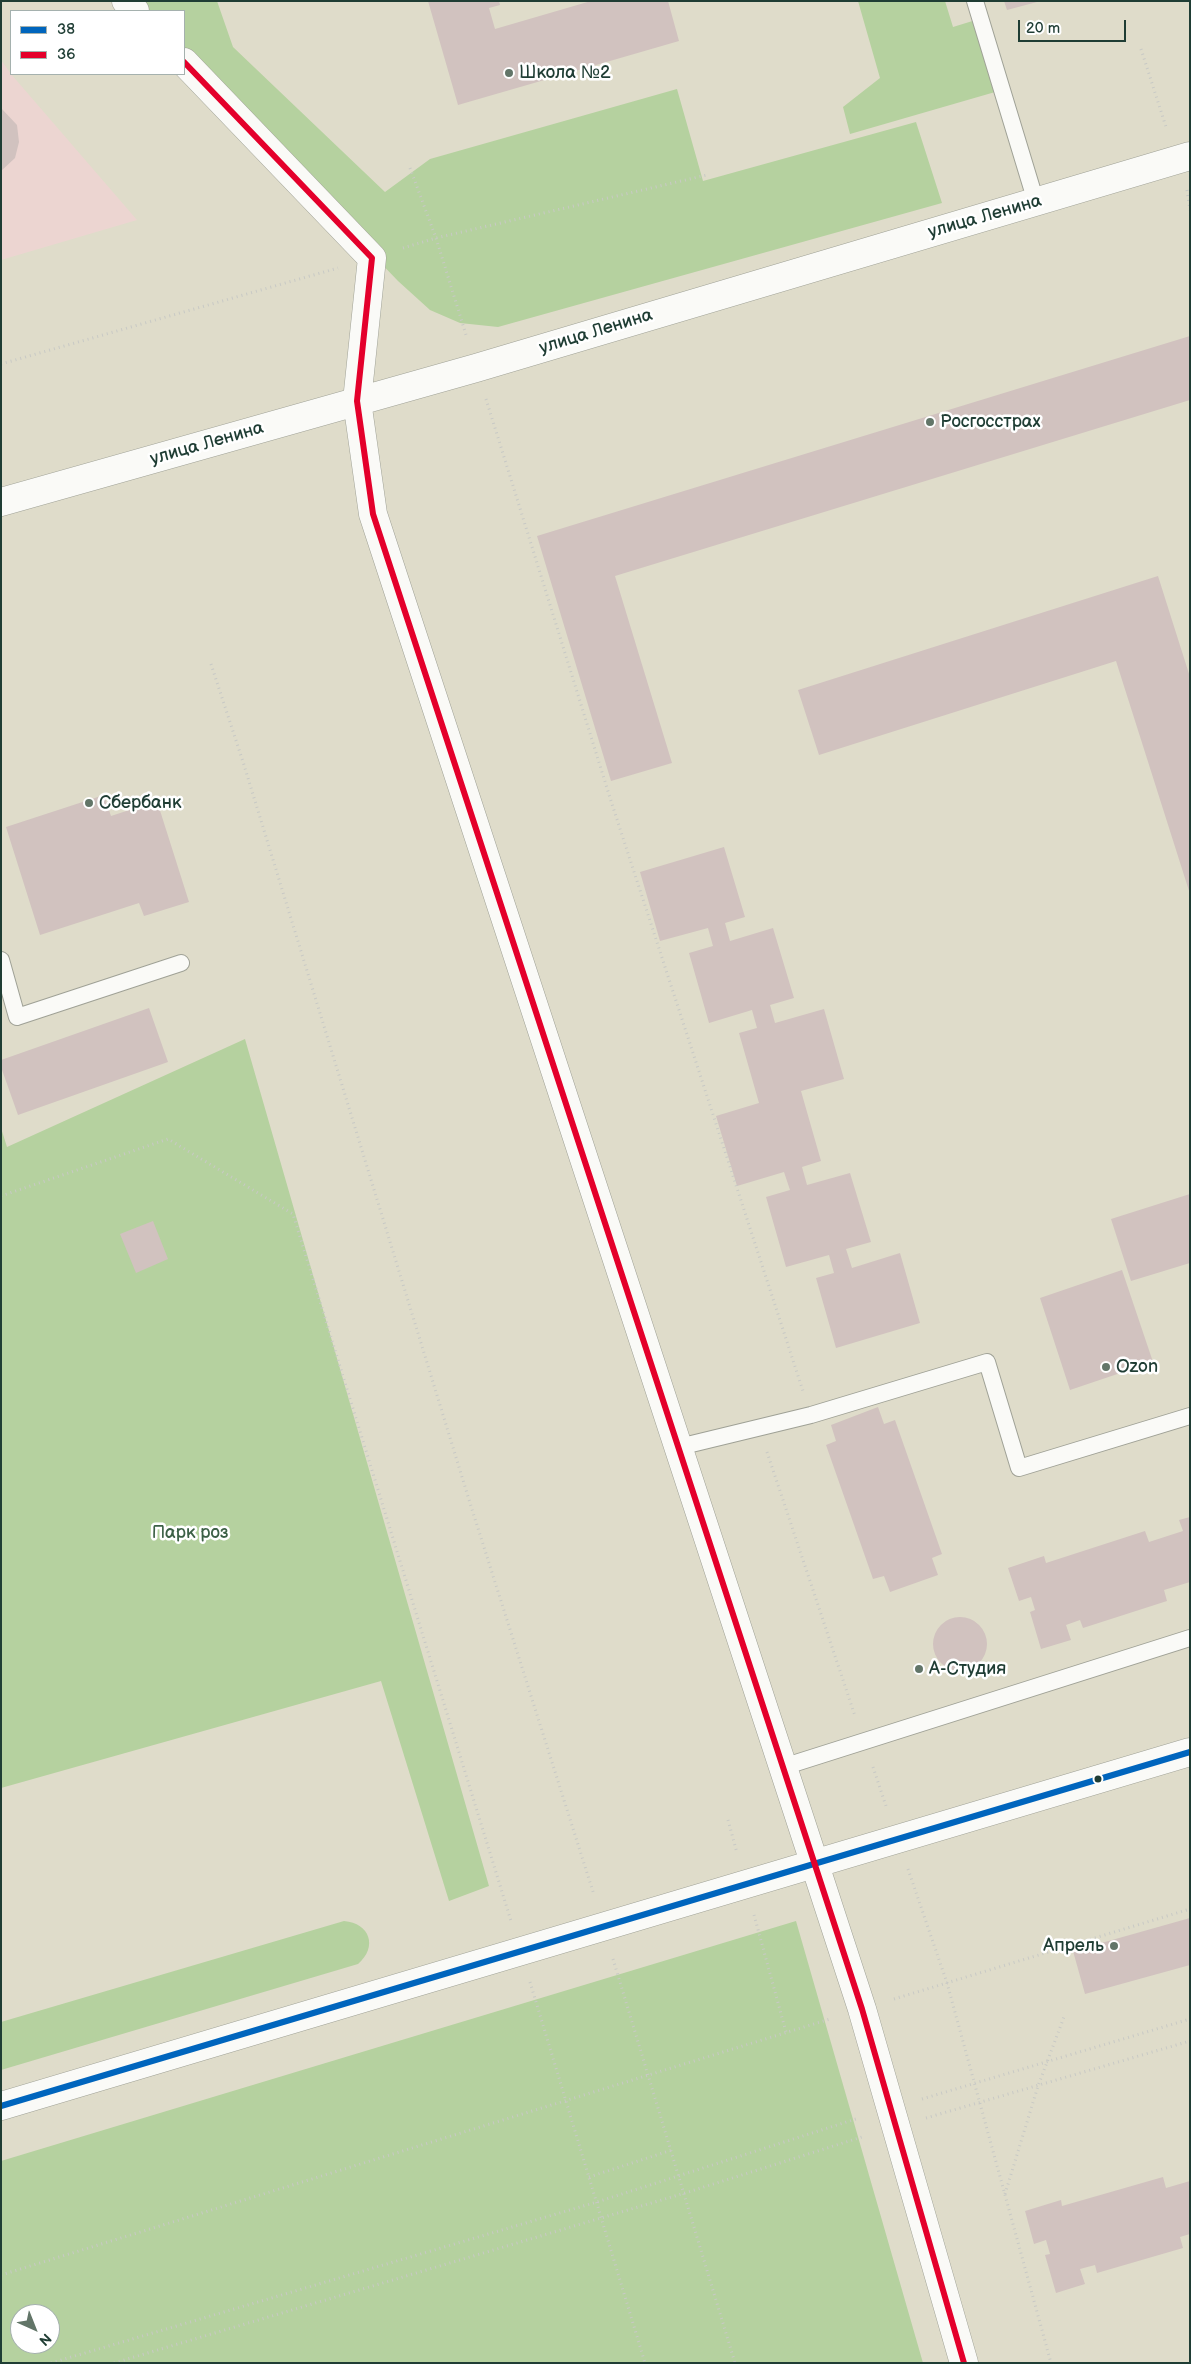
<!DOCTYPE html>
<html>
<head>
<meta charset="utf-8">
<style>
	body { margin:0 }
	#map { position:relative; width:1191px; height:2364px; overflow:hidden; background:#dfdcca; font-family:"Balsamiq Sans",sans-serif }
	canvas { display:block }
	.frame { position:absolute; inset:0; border:2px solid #1f3d34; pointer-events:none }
	.legend { position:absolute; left:10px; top:10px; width:175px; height:65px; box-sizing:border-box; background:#fff; border:1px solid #a5b1ae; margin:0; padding:6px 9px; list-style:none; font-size:15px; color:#1f3d34 }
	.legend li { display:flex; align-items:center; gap:10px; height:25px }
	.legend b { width:25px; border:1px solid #a5b1ae }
	.north { position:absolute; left:10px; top:2304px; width:50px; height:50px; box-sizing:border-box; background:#fff; border:1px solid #a5b1ae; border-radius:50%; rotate:136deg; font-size:14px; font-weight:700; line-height:20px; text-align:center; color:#1f3d34 }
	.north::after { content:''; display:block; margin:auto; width:18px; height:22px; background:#627568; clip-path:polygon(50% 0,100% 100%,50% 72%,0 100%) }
	.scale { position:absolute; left:1018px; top:20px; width:108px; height:22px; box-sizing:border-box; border:2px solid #1f3d34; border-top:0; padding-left:6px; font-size:15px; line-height:18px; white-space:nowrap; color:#1f3d34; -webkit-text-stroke:4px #fff; paint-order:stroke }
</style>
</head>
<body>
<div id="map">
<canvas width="1191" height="2364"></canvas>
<div class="frame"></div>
<ul class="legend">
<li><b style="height:6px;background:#0065bd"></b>38</li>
<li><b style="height:6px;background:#e4002b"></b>36</li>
</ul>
<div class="north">N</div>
<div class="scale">20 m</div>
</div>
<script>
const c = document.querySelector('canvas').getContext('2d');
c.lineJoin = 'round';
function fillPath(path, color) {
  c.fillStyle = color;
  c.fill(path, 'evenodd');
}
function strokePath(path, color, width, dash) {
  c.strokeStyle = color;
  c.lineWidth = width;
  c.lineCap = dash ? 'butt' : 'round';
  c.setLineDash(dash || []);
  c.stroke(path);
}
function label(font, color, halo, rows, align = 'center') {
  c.font = font + ' "Balsamiq Sans",sans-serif';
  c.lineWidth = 5;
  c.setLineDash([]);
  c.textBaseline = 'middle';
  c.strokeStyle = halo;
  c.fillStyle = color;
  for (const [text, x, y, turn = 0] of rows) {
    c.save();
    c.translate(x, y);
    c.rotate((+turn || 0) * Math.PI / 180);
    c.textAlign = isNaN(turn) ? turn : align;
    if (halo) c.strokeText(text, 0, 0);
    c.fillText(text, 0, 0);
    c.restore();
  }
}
const built = new Path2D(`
	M1 60 11 74 137 220 1 260Z`);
const green = new Path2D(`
	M129 1H217L233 47 385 192 430 159 677 89 703 181 916 122 942 203 498 327 460 323 430 310 398 281 184 58V11H139Z
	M858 1H945L953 27 979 19 1002 90 850 134 843 107 880 78Z
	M245 1039 489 1886 449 1901 381 1681 1 1788V1128L7 1147Z
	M344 1921C370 1923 378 1947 358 1964L1 2070V2022Z
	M796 1921 923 2363H1V2161ZM20 2314H50V2344H20Z`);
const building = new Path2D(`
	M428 1H499L500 5 489 8 495 29 591 1H668L679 41 458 105Z
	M1004 1H1037V2L1007 10Z
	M1 108 17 125 19 142 15 158 1 171Z
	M1190 336V400L615 576 672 763 611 781 537 536Z
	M1158 576 1190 677V894L1116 661 819 755 798 690Z
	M104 795 111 816 157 801 189 902 144 916 139 903 40 935 6 827Z
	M724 847 745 917 725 923 730 941 773 928 794 998 770 1005 775 1023 824 1009 844 1079 801 1091 821 1161 802 1167 807 1185 850 1173 871 1242 846 1249 852 1268 900 1253 920 1323 836 1348 816 1278 834 1273 829 1255 786 1267 766 1197 790 1190 784 1172 737 1186 716 1116 759 1103 739 1033 757 1028 752 1010 709 1023 689 953 713 946 708 928 660 941 640 872Z
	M149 1008 168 1062 18 1115 1 1067V1060Z
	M1190 1194V1263L1131 1281 1111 1219Z
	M153 1221 168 1259 136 1273 120 1234Z
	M1122 1270 1153 1362 1070 1390 1040 1298Z
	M878 1407 884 1424 895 1420 942 1554 932 1558 938 1575 890 1592 884 1576 873 1579 826 1445 836 1441 831 1425Z
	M1190 1517V1582L1164 1590 1167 1601 1083 1628 1080 1620 1066 1625 1071 1640 1041 1649 1030 1612 1035 1610 1031 1597 1019 1601 1008 1568 1044 1556 1046 1563 1145 1531 1149 1542 1183 1531 1179 1520Z
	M933 1644a27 27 0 1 1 54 0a27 27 0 1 1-54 0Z
	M1190 1918V1965L1085 1994 1073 1951Z
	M1163 2177 1166 2188 1190 2181V2234L1180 2237 1183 2248 1097 2273 1095 2265 1080 2269 1085 2284 1056 2293 1045 2255 1050 2254 1046 2240 1034 2244 1025 2211 1061 2200 1062 2206Z`);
const path = new Path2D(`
	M1141 49 1167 130
	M410 168 436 238 467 338
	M1187 190 1190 210
	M403 248 436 238 707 175
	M1 364 338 268
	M486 399 611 801 803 1391
	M211 664 244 765 470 1503 594 1895
	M1 1196 168 1139 293 1214 511 1921
	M767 1452 855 1716
	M873 1767 887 1809
	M728 1820 737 1853
	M908 1869 947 1983 1051 2363
	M754 1915 786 2032
	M613 1959 735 2363
	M530 1982 645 2363
	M894 1999 1190 1909
	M922 2099 1190 2019
	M926 2118 1190 2041
	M589 2177 672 2150
	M1005 2194 1038 2086 1064 2017
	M1 2275 830 2019
	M51 2363 597 2202 859 2118
	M114 2363 685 2193 865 2136`);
const service = new Path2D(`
	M975 1 1036 202
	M1 960 17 1017 181 963
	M679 1447 811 1415 987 1362 1019 1468 1190 1416
	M783 1767 1190 1638`);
const minor = new Path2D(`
	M126 1 135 11
	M184 62 372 258 357 401 373 514 815 1865 862 2009 964 2363
	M1 502 476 368 1190 156`);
const tertiary = new Path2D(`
	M1 2106 1190 1752`);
const bus1 = new Path2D(`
	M1 2106 1190 1752`);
const bus2 = new Path2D(`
	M184 62 372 258 357 401 373 514 815 1865 862 2009 964 2363`);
const markers = [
	[509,73,5,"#627568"],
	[930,422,5,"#627568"],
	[89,803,5,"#627568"],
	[1106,1367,5,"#627568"],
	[919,1669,5,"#627568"],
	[1098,1779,4.5,"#1f3d34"],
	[1114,1946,5,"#627568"]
];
const poiNames = [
	["Школа №2",519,73],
	["Росгосстрах",940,422],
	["Сбербанк",99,803],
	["Ozon",1116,1367],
	["А-Студия",929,1669],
	["Апрель",1104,1946,"right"]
];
const streetNames = [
	["улица Ленина",985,217,-16],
	["улица Ленина",596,332,-17],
	["улица Ленина",207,444,-16]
];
const parkNames = [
	["Парк роз",190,1533]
];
fillPath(built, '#ecd5d1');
fillPath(green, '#b5d19f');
fillPath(building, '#d1c2bf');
strokePath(service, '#9fa196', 18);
strokePath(minor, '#9fa196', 29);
strokePath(tertiary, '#9fa196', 29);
strokePath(path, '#c8c9c5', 3, [1, 4]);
strokePath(service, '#fafaf7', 16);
strokePath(minor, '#fafaf7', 28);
strokePath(tertiary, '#fafaf7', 28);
strokePath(bus1, '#0065bd', 6);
strokePath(bus2, '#e4002b', 6);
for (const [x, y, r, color] of markers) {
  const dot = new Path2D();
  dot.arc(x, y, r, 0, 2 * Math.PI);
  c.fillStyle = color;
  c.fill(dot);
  strokePath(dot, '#fff', 2);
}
label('18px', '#1f3d34', '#fff', poiNames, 'left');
label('18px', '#1f3d34', '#fff', streetNames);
label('18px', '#3c6046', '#fff', parkNames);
</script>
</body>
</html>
